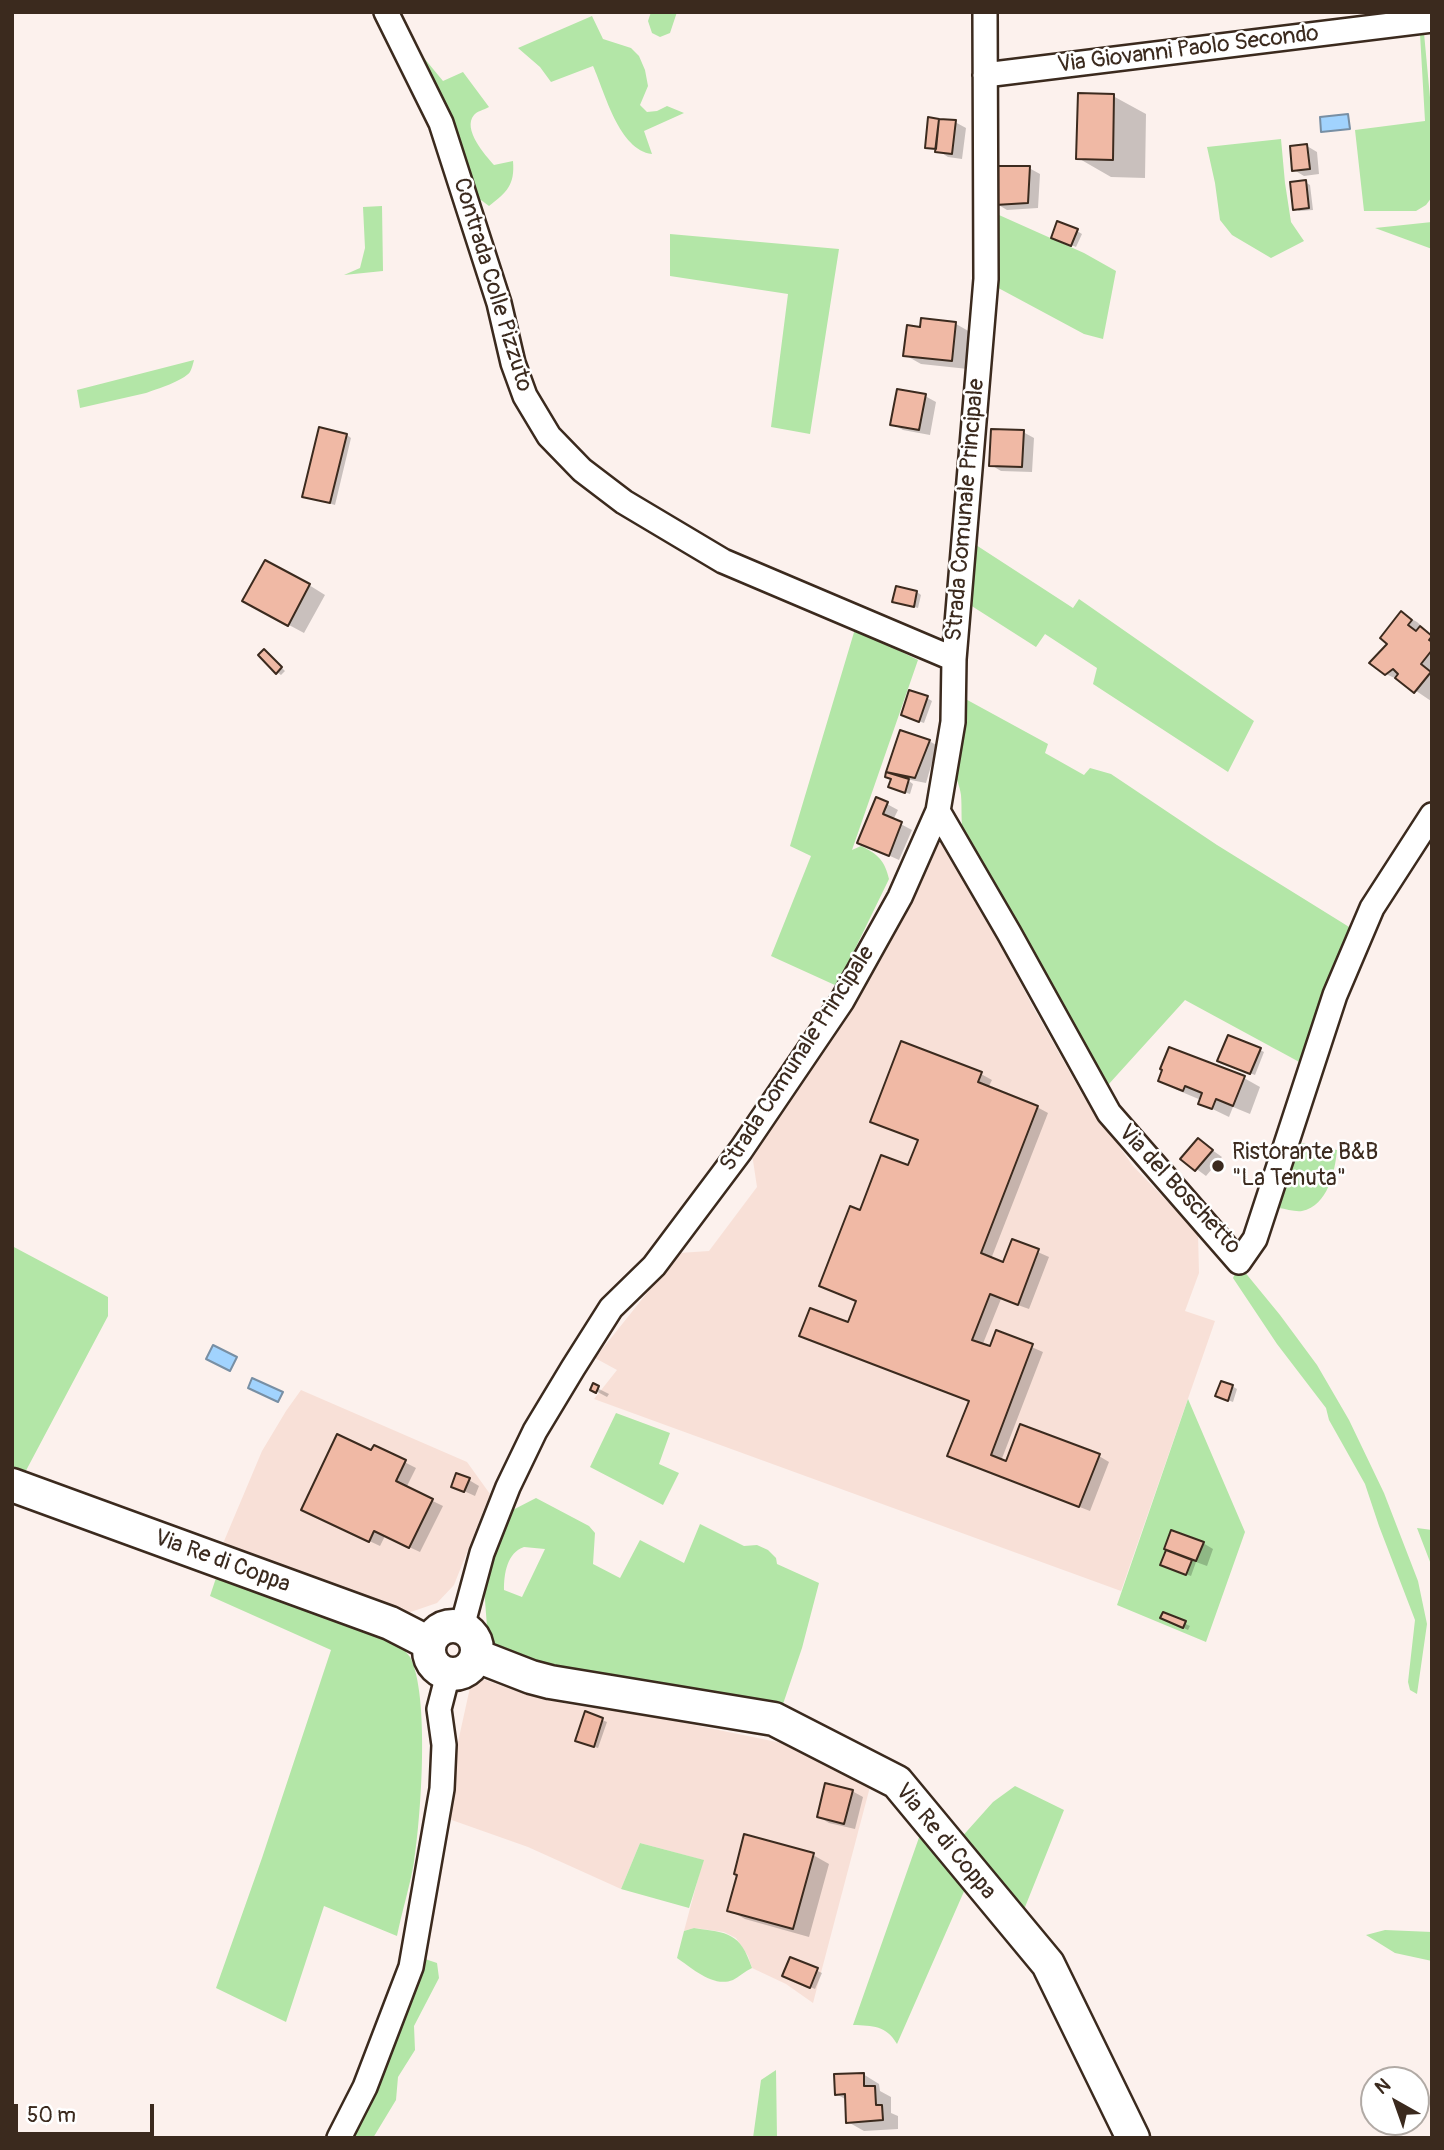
<!DOCTYPE html>
<html>
<head>
<meta charset="utf-8">
<style>
	body { margin:0 }
	#map { position:relative; width:1444px; height:2150px; overflow:hidden; background:#fcf1ed; font-family:Pangolin,sans-serif }
	canvas { display:block }
	.frame { position:absolute; inset:0; border:14px solid #3b2a1e; pointer-events:none }
	.north { position:absolute; left:1360px; top:2066px; width:70px; height:70px; box-sizing:border-box; background:#fff; border:2px solid #b1aaa5; border-radius:50%; rotate:320deg; font-size:19px; font-weight:700; line-height:28px; text-align:center; color:#3b2a1e }
	.north::after { content:''; display:block; margin:auto; width:24px; height:32px; background:#3b2a1e; clip-path:polygon(50% 0,100% 100%,50% 72%,0 100%) }
	.scale { position:absolute; left:14px; top:2104px; width:140px; height:32px; box-sizing:border-box; border:4px solid #3b2a1e; border-top:0; padding-left:9px; font-size:21px; line-height:24px; white-space:nowrap; color:#3b2a1e; -webkit-text-stroke:5px #fff; paint-order:stroke }
</style>
</head>
<body>
<div id="map">
<canvas width="1444" height="2150"></canvas>
<div class="frame"></div>
<div class="north">N</div>
<div class="scale">50 m</div>
</div>
<script>
const c = document.querySelector('canvas').getContext('2d');
c.lineJoin = 'round';
function fillPath(path, color) {
  c.fillStyle = color;
  c.fill(path, 'evenodd');
}
function strokePath(path, color, width, dash) {
  c.strokeStyle = color;
  c.lineWidth = width;
  c.lineCap = dash ? 'butt' : 'round';
  c.setLineDash(dash || []);
  c.stroke(path);
}
function label(font, color, halo, rows, align = 'center') {
  c.font = font + ' Pangolin,sans-serif';
  c.lineWidth = 5;
  c.setLineDash([]);
  c.textBaseline = 'middle';
  c.strokeStyle = halo;
  c.fillStyle = color;
  for (const [text, x, y, turn = 0] of rows) {
    c.save();
    c.translate(x, y);
    c.rotate((+turn || 0) * Math.PI / 180);
    c.textAlign = isNaN(turn) ? turn : align;
    if (halo) c.strokeText(text, 0, 0);
    c.fillText(text, 0, 0);
    c.restore();
  }
}
const built = new Path2D(`
	M940 838 951 851 1032 1005 1082 1094 1133 1166 1198 1233 1199 1273 1185 1311 1215 1321 1121 1591 594 1399 617 1370 595 1358 679 1253 709 1251 757 1187 752 1154 848 1010 930 839Z
	M301 1390 467 1462 490 1494 454 1585 437 1603 396 1617 219 1553 262 1451 286 1411Z
	M480 1678 527 1695 573 1705 651 1716 801 1747 871 1783 813 2003 786 1984 752 1968 748 1956 736 1938 724 1932 694 1928 684 1931 703 1860 640 1843 621 1889 528 1847 446 1818 458 1742 471 1683Z`);
const green = new Path2D(`
	M651 12H677L670 33 660 37 652 33 648 21Z
	M592 16 603 39 631 48 639 56 645 70 648 86 640 105 647 112 657 111 667 106 684 113 644 131 652 154C619 150 605 93 593 66L551 82 540 67 518 48Z
	M1424 33 1432 119V197L1426 205 1416 211H1364L1355 130 1425 121 1420 34Z
	M405 35 443 81 463 72 489 107C484 110 477 111 474 115 462 129 485 155 494 165L513 161C515 185 507 192 489 206L481 200 474 206Z
	M1281 139 1285 183 1291 222 1304 241 1271 258 1232 235 1220 220 1215 183 1207 147Z
	M382 206 383 271 344 275 360 268 365 248 363 207Z
	M990 211 1084 253 1116 271 1103 339 1084 334 989 283Z
	M1432 222V249L1375 228Z
	M670 234 839 249 810 434 771 427 788 294 670 276Z
	M194 360C193 364 192 368 190 372 183 381 157 389 146 393L80 408 77 390Z
	M976 545 1073 608 1079 599 1254 721 1228 772 1093 684 1097 668 1045 634 1036 647 967 603Z
	M855 629 918 660 852 850 861 846C878 854 885 861 889 879L837 986 771 956 811 856 790 846Z
	M960 696 1048 744 1045 753 1084 775 1090 768 1111 774 1217 845 1354 930 1303 1064 1185 1000 1108 1085 1085 1055 1044 974 978 856C957 839 963 819 961 795 960 786 955 777 955 768 955 744 958 720 960 696Z
	M1296 1142 1337 1150C1335 1171 1328 1206 1302 1211 1295 1212 1286 1209 1279 1208Z
	M12 1246 108 1297V1316L21 1480 12 1477Z
	M1239 1265 1280 1315 1317 1365 1349 1420 1384 1493 1418 1581 1427 1624 1417 1694 1410 1690 1408 1682 1415 1620 1379 1526 1365 1484 1329 1420 1326 1408 1277 1344 1233 1278Z
	M1188 1399 1245 1532 1206 1642 1117 1605Z
	M616 1413 670 1433 659 1464 679 1473 663 1505 590 1467Z
	M536 1498 589 1526 595 1533 593 1564 620 1578 640 1540 684 1563 700 1524 744 1546 757 1545 768 1550 776 1558 777 1564 819 1583 802 1648 782 1707 587 1679 509 1657 493 1642 487 1627 484 1587 505 1514ZM524 1547 545 1549 522 1597 504 1590C504 1573 507 1553 524 1547Z
	M1417 1528 1432 1530V1567Z
	M217 1575 399 1645C402 1648 407 1653 410 1657 430 1695 421 1817 414 1862 410 1886 402 1911 397 1936L324 1906 286 2022 216 1988 262 1858 331 1650 210 1596Z
	M1015 1786 1064 1810 1023 1912 959 1840 993 1802Z
	M922 1829 969 1880 897 2044C886 2025 873 2026 853 2025Z
	M640 1843 704 1860 689 1908 621 1889Z
	M694 1928C728 1933 740 1932 752 1968 745 1971 739 1977 733 1980 713 1988 692 1968 677 1958L684 1931Z
	M1385 1930 1432 1932V1961L1395 1953 1366 1935Z
	M419 1957 437 1963 439 1978 414 2026 415 2050 398 2077 396 2100 373 2138H345Z
	M776 2070 777 2138H753L761 2080Z`);
const water = new Path2D(`
	M1348 114 1350 129 1321 132 1320 117Z
	M213 1345 237 1357 230 1371 206 1359Z
	M252 1378 283 1392 278 1402 248 1388Z`);
const shadow = new Path2D(`
	M1113 96 1146 114 1145 178 1111 177 1078 158Z
	M955 122 966 128 962 159 948 157 937 150 927 147Z
	M1307 146 1317 152 1319 174 1304 176 1294 170Z
	M1029 168 1040 174 1038 208 1007 210 997 204Z
	M1305 182 1310 185 1313 210 1299 211 1295 208Z
	M1077 231 1082 234 1076 247 1057 239Z
	M956 324 972 333 968 369 921 364 905 355 922 329Z
	M925 396 936 402 930 435 903 430 892 424Z
	M1023 432 1034 438 1032 472 1001 471 991 465Z
	M347 435 351 438 335 505 304 496Z
	M309 585 325 595 304 633 261 610Z
	M917 592 921 595 918 608 894 601Z
	M1401 613 1417 622 1432 635 1431 701 1403 682 1386 674 1390 644Z
	M264 651 285 671 281 675 277 672Z
	M927 698 932 701 924 723 907 717Z
	M929 741 940 747 935 760 933 759 926 783 906 779 913 784 910 794 895 789V775L889 771Z
	M887 804 898 810 893 820 912 830 899 860 859 842Z
	M902 1043 981 1074 992 1080 988 1088 1037 1107 1048 1113 991 1259 1004 1264 1013 1241 1049 1257 1029 1309 1001 1299 982 1346 991 1349 997 1332 1043 1352 1001 1461 1007 1463 1099 1456 1109 1462 1090 1511 960 1461 949 1455 970 1402 812 1341 801 1335 849 1324 857 1302 821 1286 861 1212 909 1167 919 1141 872 1121Z
	M1260 1050 1264 1052 1255 1075 1224 1063Z
	M1244 1078 1260 1087 1250 1114 1233 1107 1229 1117 1200 1103 1201 1100 1177 1090 1160 1081Z
	M1198 1140 1222 1157 1206 1176 1183 1159Z
	M593 1386 609 1394 607 1397 592 1389Z
	M1232 1386 1237 1389 1233 1402 1222 1398Z
	M375 1447 416 1468 406 1488 443 1506 420 1552 385 1536 380 1546 314 1515 372 1453Z
	M469 1480 479 1486 475 1496 453 1486Z
	M1203 1543 1213 1549 1207 1566 1196 1562 1191 1576 1162 1565 1168 1550Z
	M1164 1614 1190 1626 1188 1630 1167 1620Z
	M586 1714 607 1722 598 1748 581 1742Z
	M852 1791 863 1797 855 1829 829 1823 819 1817Z
	M813 1855 829 1864 809 1937 745 1919 729 1910Z
	M791 1959 822 1973 815 1989 789 1978Z
	M863 2074 879 2084 880 2091 891 2097V2113L898 2116V2129L864 2131 848 2122 847 2100 836 2094Z`);
const building = new Path2D(`
	M1078 93 1114 94 1113 160 1076 159Z
	M928 117 939 119 936 149 925 148Z
	M939 119 956 120 952 154 935 152Z
	M1307 144 1310 169 1292 171 1290 146Z
	M994 166H1030L1028 203 995 205Z
	M1306 180 1309 208 1293 210 1290 182Z
	M1057 221 1078 229 1071 246 1051 238Z
	M921 318 956 322 952 361 903 356 907 325 920 327Z
	M897 389 926 394 919 430 890 425Z
	M319 427 347 434 330 503 302 497Z
	M991 429 1024 430 1022 467 989 466Z
	M265 560 310 584 288 626 242 601Z
	M896 586 917 591 914 607 892 602Z
	M1401 611 1412 620 1408 625 1416 631 1420 626 1432 636 1429 640 1432 642V650L1421 664 1431 672 1414 693 1395 678 1398 674 1393 669 1385 675 1369 663 1387 644 1380 638Z
	M264 649 282 667 276 674 258 655Z
	M909 690 928 696 919 722 901 715Z
	M900 730 930 740 915 778 886 772Z
	M886 772 909 779 905 793 888 787 891 779 885 777Z
	M876 797 888 802 883 814 902 822 889 856 857 843Z
	M1228 1035 1261 1048 1250 1074 1217 1061Z
	M901 1041 982 1072 978 1082 1038 1106 981 1253 1003 1262 1012 1239 1039 1249 1018 1305 990 1294 972 1340 990 1346 996 1330 1033 1344 991 1455 1006 1461 1020 1424 1100 1454 1079 1507 947 1456 969 1401 799 1336 810 1308 848 1322 856 1301 819 1286 850 1206 860 1210 881 1155 908 1165 918 1140 870 1122Z
	M1169 1047 1245 1076 1233 1106 1216 1099 1212 1109 1198 1104 1202 1093 1185 1086 1183 1091 1158 1081 1162 1070 1160 1069Z
	M1198 1138 1213 1150 1195 1171 1180 1159Z
	M1221 1381 1233 1385 1228 1401 1215 1396Z
	M593 1383 599 1386 596 1393 590 1390Z
	M337 1434 371 1450 374 1445 406 1460 396 1481 433 1499 409 1548 374 1531 369 1542 301 1510Z
	M456 1473 470 1478 464 1492 451 1487Z
	M1171 1530 1204 1542 1196 1561 1164 1549Z
	M1166 1550 1192 1560 1186 1575 1160 1565Z
	M1163 1612 1186 1621 1183 1628 1160 1618Z
	M585 1711 603 1718 594 1747 575 1741Z
	M825 1783 853 1790 844 1824 817 1817Z
	M744 1834 814 1853 793 1929 727 1911 737 1875 734 1874Z
	M790 1957 818 1968 810 1988 782 1976Z
	M864 2073V2086H875L876 2105H882L883 2120 846 2123 845 2094 835 2095 834 2074Z`);
const street = new Path2D(`
	M386 12 441 123 499 303 513 363 525 396 549 436 582 470 624 502 723 561 954 659
	M985 75 1432 20
	M938 811 1009 933 1109 1113 1239 1262 1255 1239 1335 995 1372 908 1432 815
	M462 1627 482 1553 508 1487 535 1431 573 1368 611 1308 654 1266 741 1150 842 1001 900 897 938 811 953 722 954 659 986 279 985 12
	M339 2138 365 2087 411 1967 442 1789 444 1745 439 1709 448 1674`);
const secondary = new Path2D(`
	M12 1485 390 1623 429 1643
	M429 1650a24 24 0 1 1 48 0a24 24 0 1 1-48 0Z
	M477 1656 531 1677 550 1682 774 1719 897 1782 1048 1964 1133 2138`);
const markers = [
	[1218,1166,7,"#3b2a1e"]
];
const streetNames = [
	["Via Giovanni Paolo Secondo",1188,50,-7],
	["Contrada Colle Pizzuto",492,285,73],
	["Strada Comunale Principale",966,510,-85],
	["Strada Comunale Principale",798,1059,-57],
	["Via del Boschetto",1179,1190,47],
	["Via Re di Coppa",222,1562,20],
	["Via Re di Coppa",945,1842,50]
];
const poiNames = [
	["Ristorante B&B",1232,1153],
	["\"La Tenuta\"",1232,1179]
];
fillPath(built, '#f8e0d7');
fillPath(green, '#b3e6a7');
fillPath(water, '#a1d3fe');
strokePath(water, '#788fa4', 2);
fillPath(shadow, '#0003');
fillPath(building, '#f0b9a5');
strokePath(building, '#3b2a1e', 2);
strokePath(street, '#3b2a1e', 28);
strokePath(secondary, '#3b2a1e', 37);
strokePath(street, '#fff', 23);
strokePath(secondary, '#fff', 32);
for (const [x, y, r, color] of markers) {
  const dot = new Path2D();
  dot.arc(x, y, r, 0, 2 * Math.PI);
  c.fillStyle = color;
  c.fill(dot);
  strokePath(dot, '#fff', 2.5);
}
label('23px', '#3b2a1e', '#fff', streetNames);
label('23px', '#3b2a1e', '#fff', poiNames, 'left');
</script>
</body>
</html>
